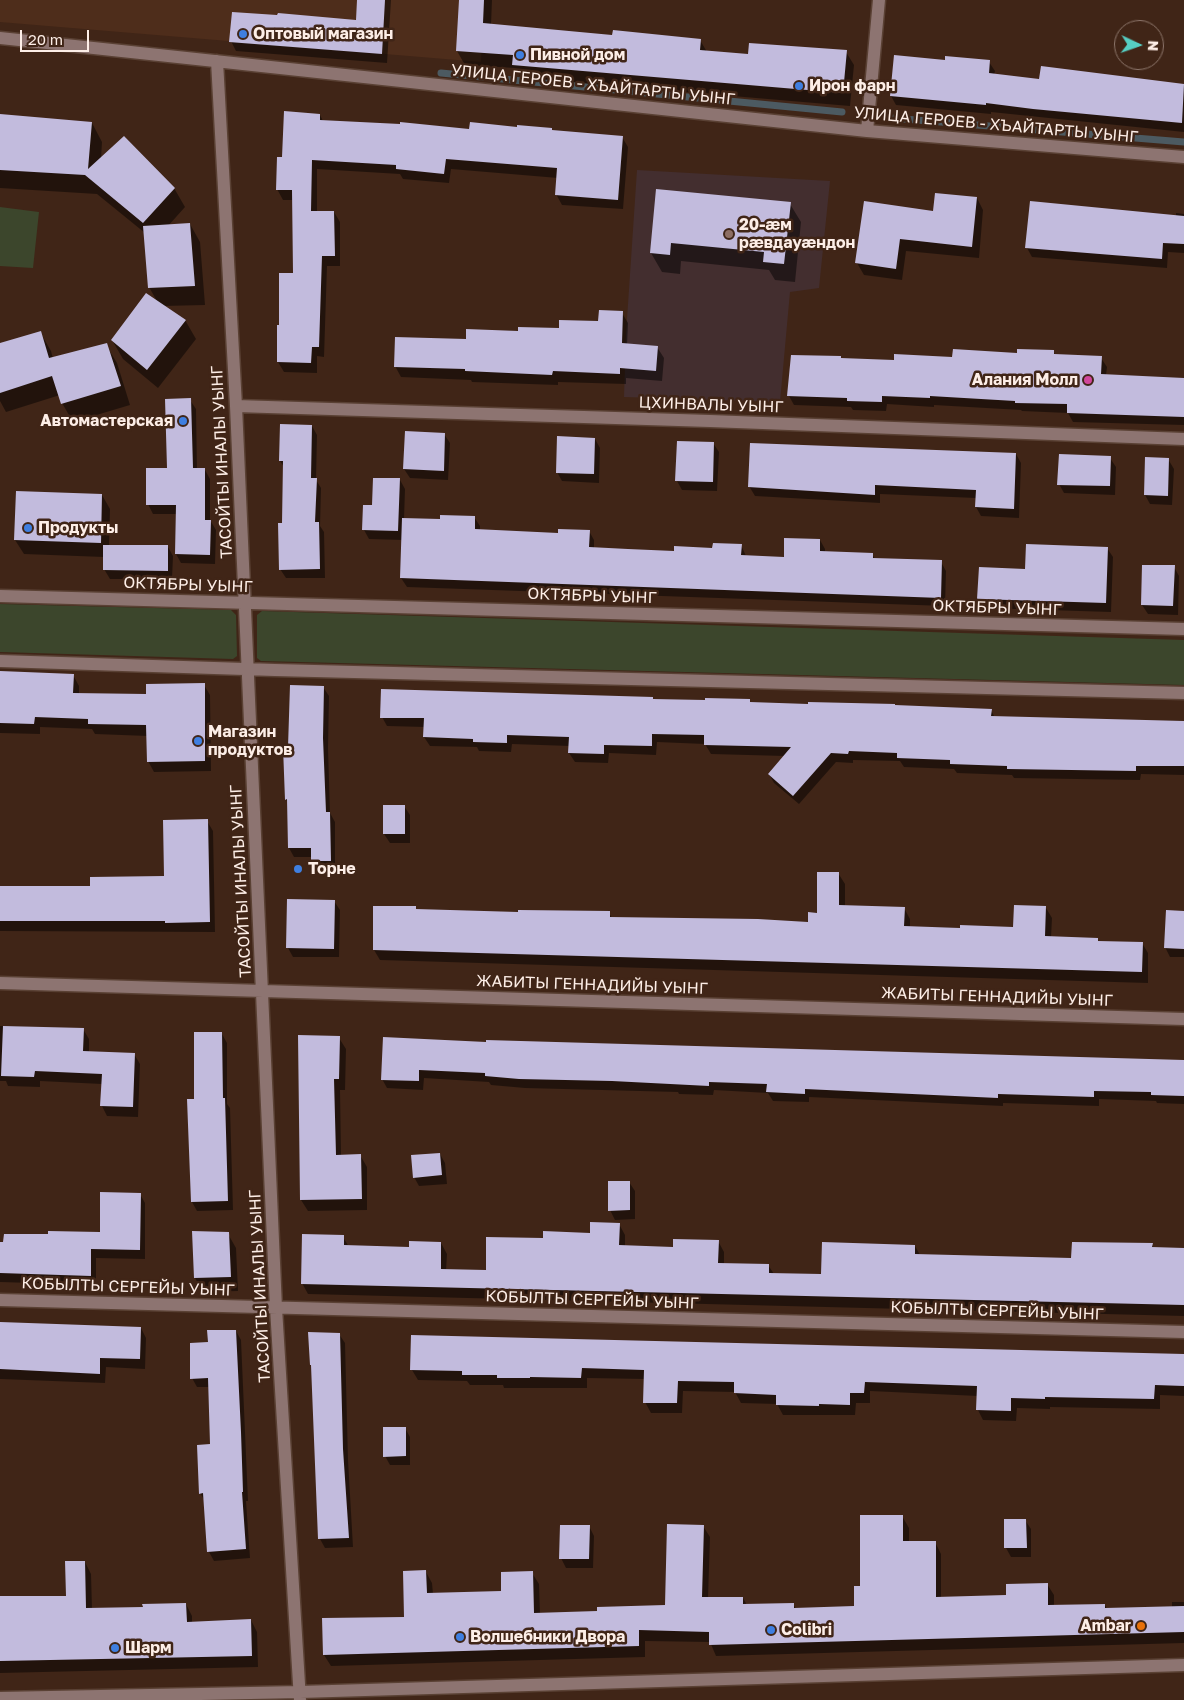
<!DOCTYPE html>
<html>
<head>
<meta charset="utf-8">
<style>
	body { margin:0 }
	#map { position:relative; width:1184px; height:1700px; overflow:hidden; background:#402517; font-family:"Golos Text",sans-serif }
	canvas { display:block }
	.north { position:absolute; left:1114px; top:20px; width:50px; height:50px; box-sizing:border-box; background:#402517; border:1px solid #8c756a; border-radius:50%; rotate:93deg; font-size:14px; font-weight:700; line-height:20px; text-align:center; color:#fdeee7 }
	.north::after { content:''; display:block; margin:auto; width:18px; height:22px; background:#56cec3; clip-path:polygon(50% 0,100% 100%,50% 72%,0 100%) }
	.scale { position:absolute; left:20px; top:30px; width:69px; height:22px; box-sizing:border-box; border:2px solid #fdeee7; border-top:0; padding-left:6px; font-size:15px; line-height:18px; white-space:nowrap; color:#fdeee7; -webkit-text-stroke:4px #402517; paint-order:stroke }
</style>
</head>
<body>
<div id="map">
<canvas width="1184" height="1700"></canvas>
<div class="north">N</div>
<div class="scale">20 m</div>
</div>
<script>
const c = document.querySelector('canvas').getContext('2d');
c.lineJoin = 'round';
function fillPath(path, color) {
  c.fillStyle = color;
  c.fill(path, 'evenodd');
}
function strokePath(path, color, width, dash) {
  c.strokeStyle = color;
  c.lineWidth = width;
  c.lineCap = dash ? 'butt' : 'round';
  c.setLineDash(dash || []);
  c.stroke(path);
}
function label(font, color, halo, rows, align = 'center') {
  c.font = font + ' "Golos Text",sans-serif';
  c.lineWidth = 5;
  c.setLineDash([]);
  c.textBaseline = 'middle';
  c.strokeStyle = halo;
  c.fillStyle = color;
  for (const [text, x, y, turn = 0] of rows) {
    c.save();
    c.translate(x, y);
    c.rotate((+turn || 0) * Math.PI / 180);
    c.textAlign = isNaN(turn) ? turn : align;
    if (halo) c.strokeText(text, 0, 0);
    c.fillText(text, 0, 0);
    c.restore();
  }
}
const built = new Path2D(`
	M0 0H484L481 62 0 22Z`);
const education = new Path2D(`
	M637 170 830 181 819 288 790 292 780 402 624 397 626 334Z`);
const green = new Path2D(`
	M0 207 39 212 33 268 0 266Z
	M0 604 231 610 236 615 237 656 233 659 0 652Z
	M262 611 1184 640V685L261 661 257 658V615Z`);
const shadow = new Path2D(`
	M358 0H391L387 63 236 51 231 41 357 22Z
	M460 0H492L491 25 613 36 700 40 707 52 749 55 846 52 854 65 850 106 521 78 515 68 465 65 457 51Z
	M946 62H989L995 71 994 75 1040 80 1154 83 1184 85V132L991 112V114L896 105 891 96Z
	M320 115 323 121 471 130 553 132 622 137 628 147 623 209 562 205 556 194 558 178 451 169 449 183 403 179 400 174 317 169V213L334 212 340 222V266H327L324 357 317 356V373L284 372 278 362 279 327 295 275 294 200H283L277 189 283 159Z
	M0 116 92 123 102 142 101 159 174 188 185 207 168 226 190 224 200 242 205 305 163 306 185 320 196 339 158 388 123 359 112 340 158 303 149 287 145 233 97 194 0 188Z
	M657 190 790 204 801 222 795 282 775 280 769 270 681 261 680 274 662 272 651 253Z
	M977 198 983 210 979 258 906 251 902 280 864 275 857 263 934 212Z
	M1176 213 1184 214V253L1168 252 1167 268 1032 257 1027 248 1176 216Z
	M622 313 628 323 627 345 657 347 664 358 662 381 626 378V384L558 382V385L472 382 471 380 401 377 395 366 467 341 520 332 560 330 599 323Z
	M40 332 51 351 53 359 106 345 117 363 130 405 73 422 62 403 60 395 6 412 0 401V344Z
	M1053 351 1056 356 1101 358 1107 367 1106 375 1184 379V425L1073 422 1068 413 1022 411 1021 410 934 405V407L887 404 886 411 853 410 851 407 794 405 789 396 792 356 895 361 1018 354Z
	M190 400 196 409 197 470H205L210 479V520L216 530 215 564 181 563 176 554 177 514H153L148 504 168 470Z
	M312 426 317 435 316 480 321 488 320 526 324 532 325 578H286L280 569 283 524 284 467 280 461Z
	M406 432 444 434 450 443 448 480 410 478 404 469Z
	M595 439 600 448 599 483 562 481 557 472Z
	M713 443 719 452 717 491 682 490 677 481Z
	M1016 454 1021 463 1019 518 981 516 976 507V498L880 494V503L755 496 749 486Z
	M1110 458 1116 467 1115 495 1064 493 1059 484Z
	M1146 459H1168L1174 469 1172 505 1150 504 1145 495Z
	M400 480 405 489 404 519 441 520 474 517 480 526V530L559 535 589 531 594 540V548L675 552 714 550 741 545 746 556 785 559 820 540 825 549V552L872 554 875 559 941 562 946 571 945 606 407 587 401 578 403 540 369 539 364 530 373 506Z
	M102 495 110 509 109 546 168 547 173 556 172 579H110L104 569V557L24 554 15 540Z
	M1107 548 1113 557 1111 612 984 608 979 599 1026 570Z
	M1174 567 1179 576 1178 615 1148 614 1142 605Z
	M0 672 73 675 79 686V694L147 696 204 685 210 695 211 771 154 772 148 761V736L95 734 92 729 40 727V734L0 733Z
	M323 687 329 696 328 748 330 813 335 822V870H318L312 861V857H294L289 848 288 803 286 799 289 748Z
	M653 700H749L751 704 991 710 995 718 1184 722V775L1141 774 1140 780 1014 778 1012 775 957 773 954 769 904 767 900 761 853 760V763L836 762 799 804 774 783 769 774 785 756 711 754 705 744 657 742 656 755 609 753 608 763 575 762 569 753 570 746 512 744 511 752 479 751 477 747 430 746 424 737 425 727 387 726 382 717Z
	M404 806 410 815V843H390L384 834Z
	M207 821 213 831 215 932 0 931V887H91L165 877Z
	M838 873 845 884V906L904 908 910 919V927L1015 929 1046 908 1052 918 1051 938 1098 942 1142 943 1148 953V983L380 960 374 950 415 908 417 910 519 913H609L612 918 809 923 819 914Z
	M334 901 340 910 339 957H293L288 948Z
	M1184 912V957H1170L1165 947Z
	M0 1026 83 1029 89 1039V1052L134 1054 140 1064 138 1117 107 1116 102 1106V1084L40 1081V1087L8 1086 6 1081H0Z
	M222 1034 227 1043V1104L230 1108 233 1210 197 1211 192 1202 195 1100Z
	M339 1038 346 1049 345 1090H340L341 1156 360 1155 367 1167V1210L308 1211 301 1200Z
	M488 1043 1184 1061V1104L1157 1103 1156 1101 1099 1099V1106L1003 1103V1106L809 1097V1102L773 1101 768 1093 714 1090 713 1095 679 1094 678 1092 525 1088 491 1085 489 1082 424 1078 423 1090 387 1088 382 1079Z
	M440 1154 445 1163 447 1184 419 1186 414 1177Z
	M629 1182 635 1191V1219L615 1220 610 1210Z
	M140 1194 145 1203V1259L96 1258V1285L0 1282V1243L101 1233Z
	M619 1224 625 1235V1247L674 1248 718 1241 724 1252V1264L768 1265 774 1274 823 1275 915 1246 920 1255 1072 1259 1152 1245 1154 1248 1184 1249V1316L308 1294 302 1283 343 1237 349 1247 410 1249 441 1243 447 1254 446 1271H487L544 1239 591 1234Z
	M193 1233 228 1234 236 1248 238 1291 203 1292 195 1278Z
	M0 1325 141 1328 146 1338 145 1369 106 1367 105 1383 0 1379Z
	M236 1331 241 1340 248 1501H246L250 1558 214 1561 209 1552 205 1501 200 1493 212 1446 210 1387H197L192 1378 209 1343Z
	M339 1334 345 1343 348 1460 353 1547 325 1548 320 1539Z
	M1184 1355V1396L1160 1395V1409L1050 1407V1409L1017 1408 1016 1421 983 1420 978 1410V1396L870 1391V1403H856L855 1415H783L777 1404 741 1403 735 1392 683 1391 682 1413H651L645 1402V1379L587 1378V1388H504L503 1385H470L467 1381 418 1380 412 1370Z
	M405 1428 410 1437V1465H390L385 1456Z
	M902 1516 909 1528V1542H935L941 1554V1598L1007 1597 1047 1584 1054 1595V1606L1105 1605 1107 1609 1172 1607V1602H1184V1643L716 1656 710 1642 645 1641V1657L331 1666 324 1655 405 1618 426 1572 432 1583 433 1594 503 1592 532 1573 539 1584 540 1614 598 1613 666 1606 703 1526 710 1537 708 1598H743L747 1605 793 1604 796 1609 855 1607 861 1587Z
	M1005 1520H1025L1031 1529V1557H1011L1006 1548Z
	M589 1526 594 1536 593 1568H566L561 1558Z
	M85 1562 91 1574 92 1609 144 1608 186 1604 192 1616V1623L251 1620 257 1632 258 1667 0 1673V1598L67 1597Z`);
const stream = new Path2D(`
	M441 73 842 112
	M892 118 1184 142`);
const building = new Path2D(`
	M357 0H385L382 54 229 42 232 12 277 15 278 13 356 20Z
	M459 0H484L483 23 612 35 613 30 701 39 700 50 748 54 749 43 847 50 843 93 512 65 513 55 456 51Z
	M894 55 945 60V56L990 60 989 73 1039 79 1041 66 1184 84 1182 123 1033 109 986 103V105L890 96Z
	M284 111 320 114V120L400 124V122L469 129 470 122 517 127V125L552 128V130L623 136 618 200 555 195 557 168 446 159 444 174 396 169V165L312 160 311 211H334L335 256H322L319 347H312L311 363 277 362V325H279V273H293L292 190H276L277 157H282Z
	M0 114 92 122 88 169 124 136 175 188 143 223 85 175 0 170Z
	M656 189 791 202 784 264 763 262 764 252 671 243 670 255 650 253Z
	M935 193 977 197 972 247 900 239 896 269 855 263 864 201 933 211Z
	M1030 201 1184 216V244L1163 243 1162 259 1025 248Z
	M190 223 195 286 148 288 143 226Z
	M146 293 186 320 147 370 111 340Z
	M599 310 623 311 622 343 658 346 656 371 620 368V374L553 371 552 375 465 371V369L394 367 395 337 466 339V329L518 331V327L559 328V320L598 321Z
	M41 331 49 358 107 343 121 386 61 404 52 376 0 393V343Z
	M953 349 1017 353V349L1054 350V354L1102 356 1101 374 1184 378V417L1067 413V404L1015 403V401L930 396V398L882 396V402L847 401V398L787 396 791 355 841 356V358L894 360V354L952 357Z
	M191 398 193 468H205V520H211L210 555 175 554 176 505H146V468H167L165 399Z
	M280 424 312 425 311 478H317L315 522H319L320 569 279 570 278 523H282L283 461H279Z
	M405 431 445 433 444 471 403 469Z
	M557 436 595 438 594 474 556 473Z
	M677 441 714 442 713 482 675 481Z
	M750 443 1016 453 1014 509 975 507 976 490 875 485V495L748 487Z
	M1059 454 1111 456 1110 486 1057 485Z
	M1145 457 1169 458 1168 496 1144 495Z
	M373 478H400L398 531 362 530 363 505H372Z
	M16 491 102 494 101 543 14 540Z
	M440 515 475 516V529L558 533V529L590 530 589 547 628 549 674 551V546L712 548 713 543 742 544 741 555 784 557V538L820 539V551L873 553V558L942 560 941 598 400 578 402 518 440 519Z
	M1026 544 1108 547 1106 603 977 599 979 567 1025 569Z
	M103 545H168V571L103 570Z
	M1142 565H1175L1173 606 1141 605Z
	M0 671 74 674 73 693 146 694V684L205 683V761L147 762 146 725 88 724V719L35 717 34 724 0 723Z
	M290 685 324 686 323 738 326 812H330L331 861H311V848H288L287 799 285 800 283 747H288Z
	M381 689 653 697V699L705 700V698L750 699V702L808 704V702L895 704V705L992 709 991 716 1184 721V766H1136V771L1007 769V766L950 764V760L897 758V753L849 751 848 754 831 753 793 796 768 774 791 747 704 745V735L652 734V746L604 745V754L568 753 569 737 507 735V743L473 742V739L423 737 424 718H380Z
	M383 805H405V834H383Z
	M208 819 210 922 165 923V921H0V886H90V877L164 876 163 820Z
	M817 872H839V905L905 907 904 926 960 928V925L1013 927 1014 905 1046 906 1045 936 1098 938V941L1143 942 1142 972 373 950V906H416V909L518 912V910L610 911V917L758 919 808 922V912L817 913Z
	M287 899 335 900 334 949 286 948Z
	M1166 910 1184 911V949L1164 948Z
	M3 1026 84 1028 83 1051 135 1053 133 1107 100 1106 102 1074 35 1071 34 1077 1 1076Z
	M194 1032H222L223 1098H225L228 1201 191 1202 187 1099H194Z
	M298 1035 340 1036 339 1079H334L336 1155 361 1154 362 1199 300 1200Z
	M383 1037 486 1042V1040L1184 1060V1096L1151 1095V1092L1094 1091V1097L998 1094V1098L805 1089V1094L766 1092 767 1084 709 1082V1086L612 1081 519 1079 485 1076V1073L419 1070V1081L381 1080Z
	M440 1153 442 1175 413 1178 411 1155Z
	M608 1181H630V1210L608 1211Z
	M100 1192 141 1193 140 1250 91 1249V1276L0 1273V1242H3L4 1234H48V1231L100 1232Z
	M590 1222 620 1223 619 1245 673 1247V1239L719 1240 718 1263 769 1264V1273L821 1274 822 1242 915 1245V1254L1071 1258 1072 1242 1153 1243 1152 1247 1184 1248V1305L301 1284 302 1234 344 1235V1245L409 1247V1241L441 1242V1269L486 1270V1237L543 1238V1231L590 1233Z
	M192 1231 229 1232 231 1277 194 1278Z
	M0 1322 141 1327 140 1359 100 1358V1374L0 1369Z
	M207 1330H236L241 1432 243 1492H242L246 1549 207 1552 203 1493 199 1494 197 1445 210 1444 208 1378 190 1379V1343L208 1342Z
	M308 1332 340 1333 343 1449 349 1538 318 1539 311 1365H310Z
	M411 1335 1184 1354V1386L1155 1385 1154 1399 1045 1397V1399L1011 1398V1411L976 1410 977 1386 865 1382 864 1393H850V1405L819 1404V1406L776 1405V1395L734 1393V1382L678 1381 677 1403H643L644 1370 582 1368 581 1378 530 1377V1378H497V1375H462V1371L410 1370Z
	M383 1427H406V1456L383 1457Z
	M860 1515H903V1541H936V1597L1006 1595V1584L1048 1583V1605L1105 1604V1608L1184 1606V1632L709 1645V1632L639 1630V1646L323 1655 322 1618 404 1617 403 1571 426 1570 427 1593 501 1591V1572L533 1571 534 1613 597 1611V1607L665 1605 667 1524 704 1525 702 1597H743V1604L794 1603V1608L854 1606V1586H860Z
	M1004 1519H1026L1027 1548H1004Z
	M560 1525H590L589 1559H559Z
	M65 1561H85L86 1608 143 1607 142 1604 186 1603 187 1622 251 1619 252 1656 0 1661V1596H66Z`);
const minor = new Path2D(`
	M0 38 867 131 1184 157
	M217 61 236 406 276 1308 300 1700
	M867 131 879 0
	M236 406 710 421 1184 439
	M0 596 1184 629
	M0 661 275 670 1184 693
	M0 983 1184 1019
	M0 1300 1184 1332
	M0 1698 300 1692 1184 1665`);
const markers = [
	[243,34,5,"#3f7fe0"],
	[520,55,5,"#3f7fe0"],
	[799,86,5,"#3f7fe0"],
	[729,234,5,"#8d6e63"],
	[1088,380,5,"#d1479c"],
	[183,421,5,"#3f7fe0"],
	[28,528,5,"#3f7fe0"],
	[198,741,5,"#3f7fe0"],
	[298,869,5,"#3f7fe0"],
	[1141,1626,5,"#e8710a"],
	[771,1630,5,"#3f7fe0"],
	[460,1637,5,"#3f7fe0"],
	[115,1648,5,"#3f7fe0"]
];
const poiNames = [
	["Оптовый магазин",253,34],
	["Пивной дом",530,55],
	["Ирон фарн",809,86],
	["20-æм",739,225],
	["рӕвдауӕндон",739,243],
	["Алания Молл",1078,380,"right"],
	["Автомастерская",173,421,"right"],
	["Продукты",38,528],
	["Магазин",208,732],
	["продуктов",208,750],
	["Торне",308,869],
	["Ambar",1131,1626,"right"],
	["Colibri",781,1630],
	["Волшебники Двора",470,1637],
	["Шарм",125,1648]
];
const streetNames = [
	["УЛИЦА ГЕРОЕВ - ХЪАЙТАРТЫ УЫНГ",593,85,6],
	["УЛИЦА ГЕРОЕВ - ХЪАЙТАРТЫ УЫНГ",996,125,5],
	["ЦХИНВАЛЫ УЫНГ",711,405,2],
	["ТАСОЙТЫ ИНАЛЫ УЫНГ",222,462,-93],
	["ОКТЯБРЫ УЫНГ",188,585,2],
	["ОКТЯБРЫ УЫНГ",592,596,2],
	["ОКТЯБРЫ УЫНГ",997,608,2],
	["ТАСОЙТЫ ИНАЛЫ УЫНГ",241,881,-93],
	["ЖАБИТЫ ГЕННАДИЙЫ УЫНГ",592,985,2],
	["ЖАБИТЫ ГЕННАДИЙЫ УЫНГ",997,997,2],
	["ТАСОЙТЫ ИНАЛЫ УЫНГ",260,1286,-93],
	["КОБЫЛТЫ СЕРГЕЙЫ УЫНГ",128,1287,2],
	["КОБЫЛТЫ СЕРГЕЙЫ УЫНГ",592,1300,2],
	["КОБЫЛТЫ СЕРГЕЙЫ УЫНГ",997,1311,2]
];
fillPath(built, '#4e2d1b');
fillPath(education, '#432e2f');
fillPath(green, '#3c462c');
fillPath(shadow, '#0007');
strokePath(stream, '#4c5a61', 7);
fillPath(building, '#c2bbdd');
strokePath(minor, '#5a4134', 15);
strokePath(minor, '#8d7471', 12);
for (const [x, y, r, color] of markers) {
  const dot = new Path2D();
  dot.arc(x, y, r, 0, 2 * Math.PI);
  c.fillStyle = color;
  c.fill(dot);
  strokePath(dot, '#402517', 2);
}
label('bold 16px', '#fdeee7', '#402517', poiNames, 'left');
label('16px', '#fdeee7', '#402517', streetNames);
</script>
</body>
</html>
